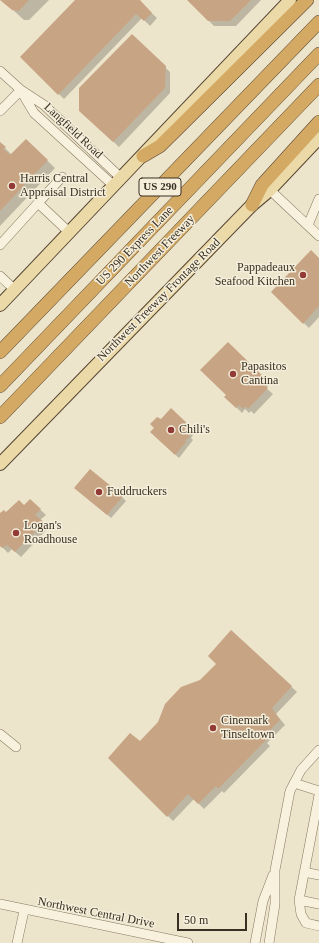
<!DOCTYPE html>
<html>
<head>
<meta charset="utf-8">
<style>
	body { margin:0 }
	#map { position:relative; width:319px; height:943px; overflow:hidden; background:#ece4cb; font-family:"Times New Roman",serif }
	canvas { display:block }
	.scale { position:absolute; left:177px; top:913px; width:70px; height:18px; box-sizing:border-box; border:2px solid #3a2f22; border-top:0; padding-left:5px; font-size:12px; line-height:14px; white-space:nowrap; color:#3a2f22; -webkit-text-stroke:3px #f4eeda; paint-order:stroke }
</style>
</head>
<body>
<div id="map">
<canvas width="319" height="943"></canvas>
<div class="scale">50 m</div>
</div>
<script>
const c = document.querySelector('canvas').getContext('2d');
c.lineJoin = 'round';
function fillPath(path, color) {
  c.fillStyle = color;
  c.fill(path, 'evenodd');
}
function strokePath(path, color, width, dash) {
  c.strokeStyle = color;
  c.lineWidth = width;
  c.lineCap = dash ? 'butt' : 'round';
  c.setLineDash(dash || []);
  c.stroke(path);
}
function label(font, color, halo, rows, align = 'center') {
  c.font = font + ' "Times New Roman",serif';
  c.lineWidth = 3;
  c.setLineDash([]);
  c.textBaseline = 'middle';
  c.strokeStyle = halo;
  c.fillStyle = color;
  for (const [text, x, y, turn = 0] of rows) {
    c.save();
    c.translate(x, y);
    c.rotate((+turn || 0) * Math.PI / 180);
    c.textAlign = isNaN(turn) ? turn : align;
    if (halo) c.strokeText(text, 0, 0);
    c.fillText(text, 0, 0);
    c.restore();
  }
}
const shadow = new Path2D(`
	M2 0H49L29 20H24Z
	M76 0H138L157 18 150 26 142 18 64 99 21 57Z
	M188 0H261L236 26H214Z
	M132 35 170 72V93L119 147 86 116Z
	M26 140 55 168 0 226V143L12 155Z
	M319 259V317L309 328 272 292Z
	M228 343 270 384 266 388 273 394 254 414 251 411 249 413 245 409 242 413 226 397 228 395Z
	M171 409 195 432 191 438 193 440 179 458 151 432Z
	M80 491 122 497 126 501 111 518Z
	M30 500 46 515 40 520 48 528 21 557 12 549 8 553 0 545V515L24 506Z
	M232 631 297 692 276 714 285 725 267 743 270 746 224 793 222 791 204 809 194 799 173 821 109 758 140 743 217 664Z`);
const building = new Path2D(`
	M0 0H29L19 11 12 10Z
	M75 0H140L152 13 144 21 136 14 58 95 20 57Z
	M187 0H251L230 21H208Z
	M132 34 166 66 165 88 113 142 79 111V88Z
	M26 139 48 160 0 211V142L6 147 3 149 10 155Z
	M311 250 319 258V306L303 324 271 292Z
	M228 342 265 378 262 382 268 388 248 409 246 406 243 409 239 405 236 408 224 397 226 395 200 370Z
	M171 408 192 428 187 433 190 436 185 441 186 442 175 455 150 432 154 428 150 424 157 417 161 419Z
	M90 469 123 496 107 515 74 488Z
	M30 499 41 509 35 515 44 522 15 552 7 545 2 548 0 546V513L4 510 6 512 19 500 24 505Z
	M231 630 292 686 272 708 280 720 263 737 266 740 218 789 216 786 198 804 188 794 167 817 108 758 130 733 140 741 158 722 165 704 181 687 200 680 216 664 208 656Z`);
const minor = new Path2D(`
	M0 71 21 90 44 105 121 178
	M21 91 34 113 114 186
	M0 111 21 90
	M270 190 319 236
	M38 203 62 177
	M308 225 319 199
	M0 245 38 203 70 233
	M0 276 15 290
	M0 734 16 747
	M294 783 319 791
	M319 795 299 900 301 914 306 923 319 926
	M304 872 319 875
	M299 900 319 904
	M0 904 188 943
	M17 943 24 911
	M255 943 263 901 273 875
	M269 943 275 904V870L290 791 301 770 319 750`);
const major = new Path2D(`
	M0 305 290 0
	M0 464 252 205 270 190 319 138`);
const highway = new Path2D(`
	M143 156 160 146 307 0
	M252 205 262 185 319 122
	M0 352 319 22
	M0 386 319 54
	M0 417 319 85`);
const markers = [
	[12,186,4,"#923a35"],
	[303,275,4,"#923a35"],
	[233,374,4,"#923a35"],
	[171,430,4,"#923a35"],
	[99,492,4,"#923a35"],
	[16,533,4,"#923a35"],
	[213,728,4,"#923a35"]
];
const shields = [
	[160,187,42]
];
const shieldNames = [
	["US 290",160,187]
];
const streetNames = [
	["Langfield Road",73,131,43],
	["US 290 Express Lane",135,246,-46],
	["Northwest Freeway",160,251,-46],
	["Northwest Freeway Frontage Road",159,300,-45],
	["Northwest Central Drive",96,913,11]
];
const poiNames = [
	["Harris Central",20,179],
	["Appraisal District",20,193],
	["Pappadeaux",295,268,"right"],
	["Seafood Kitchen",295,282,"right"],
	["Papasitos",241,367],
	["Cantina",241,381],
	["Chili's",179,430],
	["Fuddruckers",107,492],
	["Logan's",24,526],
	["Roadhouse",24,540],
	["Cinemark",221,721],
	["Tinseltown",221,735]
];
fillPath(shadow, '#0003');
fillPath(building, '#c7a484');
strokePath(minor, '#887860', 10);
strokePath(major, '#564634', 14);
strokePath(highway, '#564634', 14);
strokePath(minor, '#f7f1de', 9);
strokePath(major, '#ebdaa7', 12);
strokePath(highway, '#d3a964', 13);
for (const [x, y, r, color] of markers) {
  const dot = new Path2D();
  dot.arc(x, y, r, 0, 2 * Math.PI);
  c.fillStyle = color;
  c.fill(dot);
  strokePath(dot, '#f4eeda', 1.5);
}
for (const [x, y, w] of shields) {
  const box = new Path2D();
  box.roundRect(x - w / 2, y - 9, w, 18, 3);
  c.fillStyle = '#f4eeda';
  c.fill(box);
  strokePath(box, '#3a2f22', 1);
}
label('bold 11px', '#3a2f22', null, shieldNames);
label('12px', '#3a2f22', '#f4eeda', streetNames);
label('12px', '#3a2f22', '#f4eeda', poiNames, 'left');
</script>
</body>
</html>
